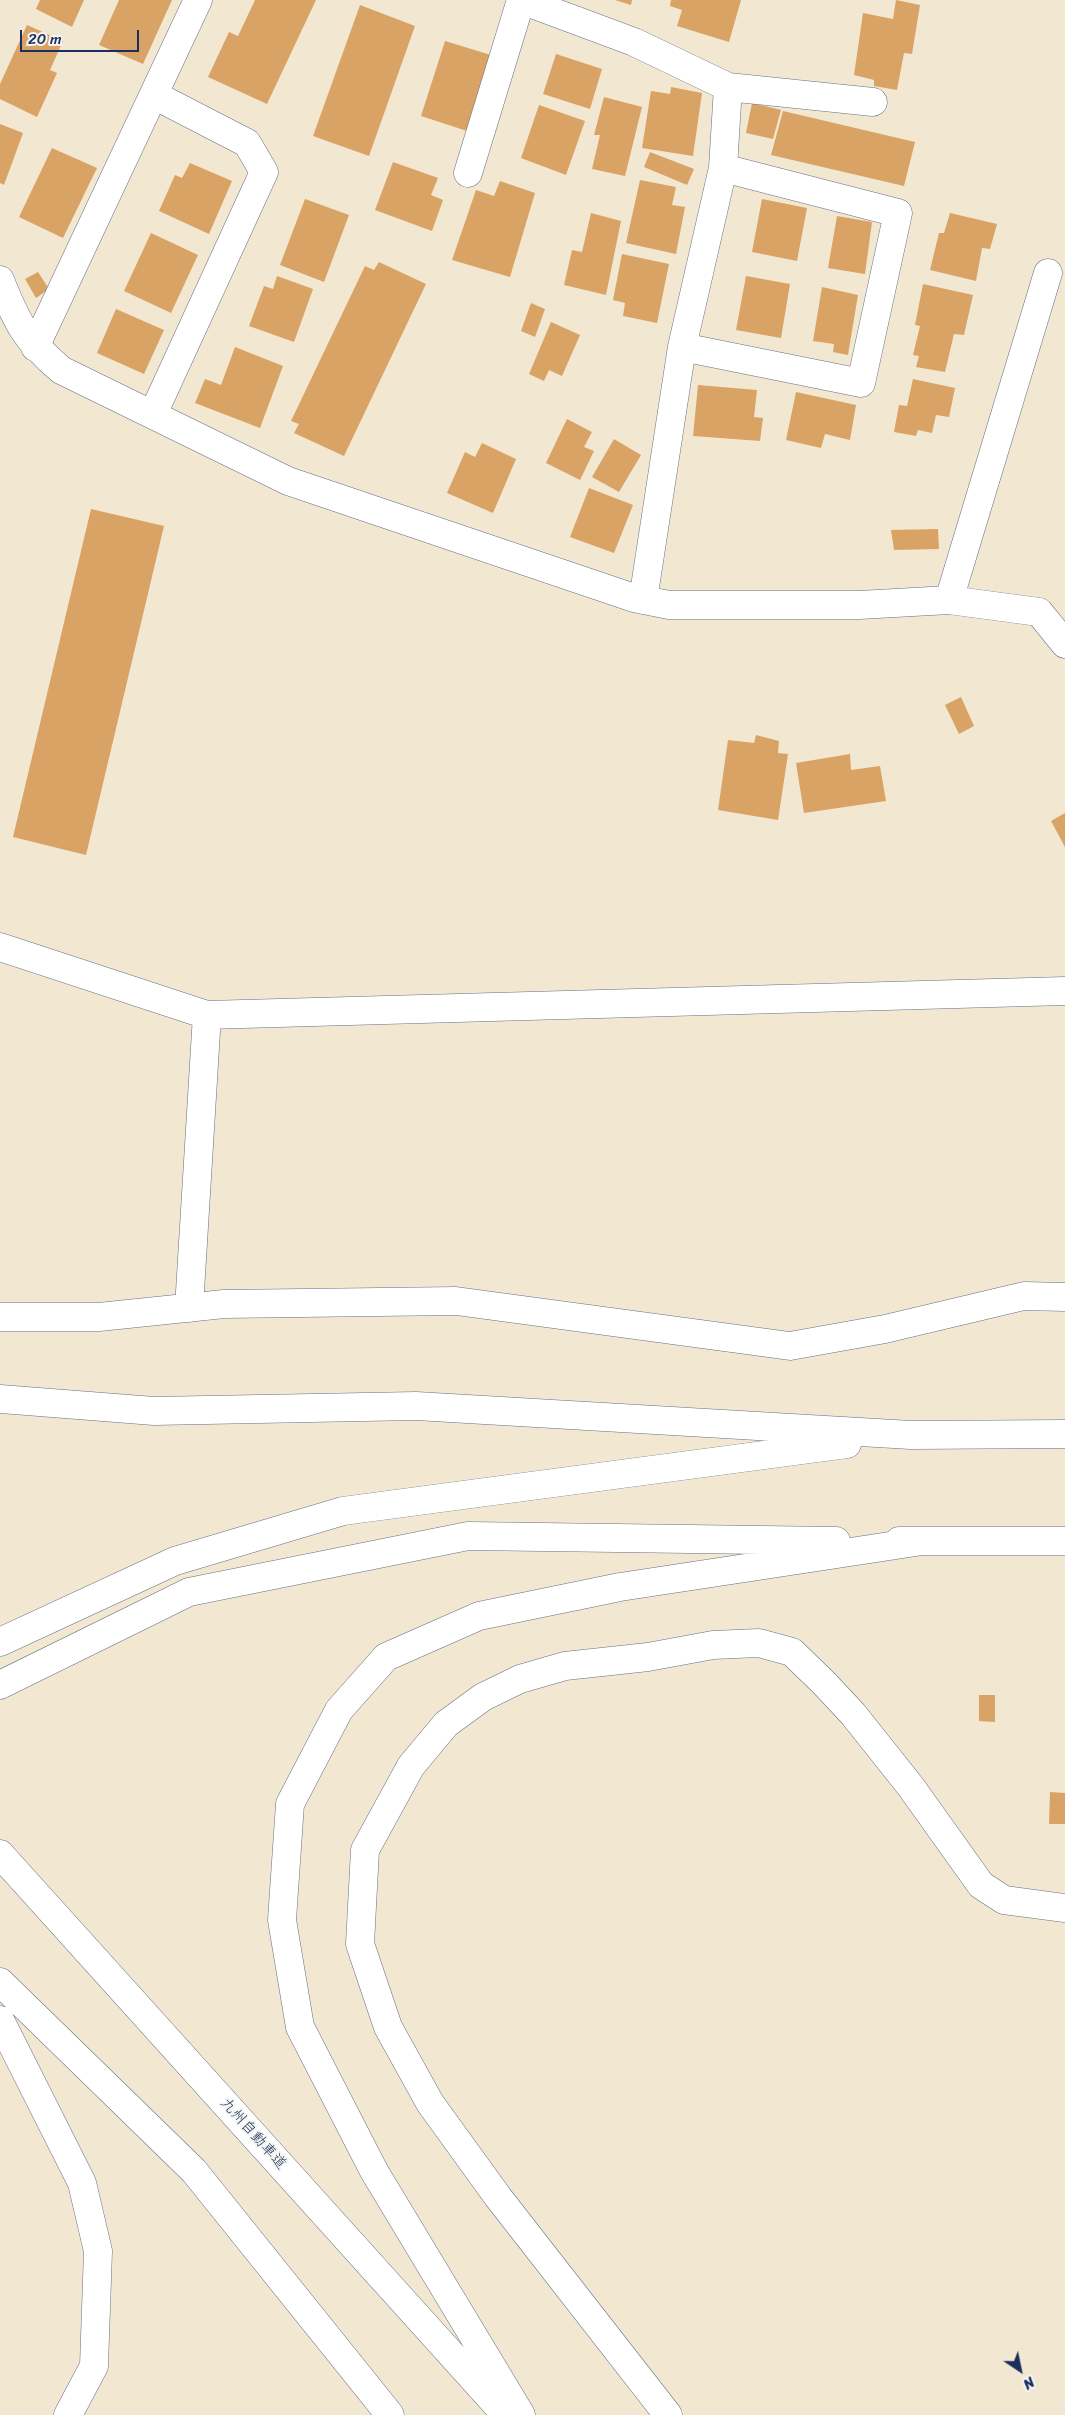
<!DOCTYPE html>
<html>
<head>
<meta charset="utf-8">
<style>
	body { margin:0 }
	#map { position:relative; width:1065px; height:2415px; overflow:hidden; background:#f2e7d0; font-family:Sriracha,sans-serif }
	canvas { display:block }
	.north { position:absolute; left:995px; top:2345px; width:50px; height:50px; -webkit-text-stroke:4px #f6f6f2; paint-order:stroke; rotate:146deg; font-size:14px; font-weight:700; line-height:20px; text-align:center; color:#1b2f5e }
	.north::after { content:''; display:block; margin:auto; width:18px; height:22px; background:#1b2f5e; clip-path:polygon(50% 0,100% 100%,50% 72%,0 100%) }
	.scale { position:absolute; left:20px; top:30px; width:119px; height:22px; box-sizing:border-box; border:2px solid #1b2f5e; border-top:0; padding-left:6px; font-size:15px; line-height:18px; white-space:nowrap; color:#1b2f5e; -webkit-text-stroke:4px #f6f6f2; paint-order:stroke }
</style>
</head>
<body>
<div id="map">
<canvas width="1065" height="2415"></canvas>
<div class="north">N</div>
<div class="scale">20 m</div>
</div>
<script>
const c = document.querySelector('canvas').getContext('2d');
c.lineJoin = 'round';
function fillPath(path, color) {
  c.fillStyle = color;
  c.fill(path, 'evenodd');
}
function strokePath(path, color, width, dash) {
  c.strokeStyle = color;
  c.lineWidth = width;
  c.lineCap = dash ? 'butt' : 'round';
  c.setLineDash(dash || []);
  c.stroke(path);
}
function label(font, color, halo, rows, align = 'center') {
  c.font = font + ' Sriracha,"Klee One",sans-serif';
  c.lineWidth = 4;
  c.setLineDash([]);
  c.textBaseline = 'middle';
  c.strokeStyle = halo;
  c.fillStyle = color;
  for (const [text, x, y, turn = 0] of rows) {
    c.save();
    c.translate(x, y);
    c.rotate((+turn || 0) * Math.PI / 180);
    c.textAlign = isNaN(turn) ? turn : align;
    if (halo) c.strokeText(text, 0, 0);
    c.fillText(text, 0, 0);
    c.restore();
  }
}
const building = new Path2D(`
	M40 0H84L72 27 36 9Z
	M119 0H172L143 64 99 45Z
	M255 0H316L267 104 208 77 229 32 238 36Z
	M615 0H632L631 5Z
	M671 0H741L729 42 677 26 682 10 670 6Z
	M896 0 920 5 912 54 904 53 897 90 874 86V80L854 75 863 13 893 19Z
	M360 5 415 26 369 156 313 136Z
	M27 25 63 41 50 70 57 73 37 117 0 99V84Z
	M445 41 491 55 467 131 421 116Z
	M556 54 602 69 590 109 543 94Z
	M671 87 702 93 693 156 642 148 651 91 670 94Z
	M604 97 642 107 625 176 592 169 600 135H594Z
	M752 103 781 110 773 139 746 133Z
	M539 105 585 121 566 175 521 158Z
	M783 111 915 142 904 186 771 155Z
	M0 124 23 133 4 185 0 183Z
	M52 148 97 168 63 238 19 217Z
	M650 152 694 169 687 185 644 167Z
	M393 162 438 178 431 195 443 200 432 231 375 210Z
	M190 163 232 181 209 234 159 211 175 175 182 178Z
	M640 180 676 187 672 205 685 207 676 254 626 243Z
	M500 181 535 193 510 277 452 260 476 190 494 196Z
	M305 199 349 215 324 282 280 265Z
	M762 199 807 208 797 261 752 252Z
	M591 213 621 221 606 295 564 285 572 250 582 252Z
	M950 213 997 224 990 249 982 248 976 281 930 270 939 233H944Z
	M837 216 872 222 865 274 828 268Z
	M151 233 198 255 171 313 124 291Z
	M622 254 669 264 657 323 623 316 625 303 613 300Z
	M379 262 426 284 344 456 294 433 299 424 291 421 365 266 374 270Z
	M38 272 49 289 36 298 25 279Z
	M277 276 313 289 294 342 249 326 264 286 273 289Z
	M746 276 790 284 781 338 736 330Z
	M923 284 973 295 964 335 954 334 945 372 916 367 919 356 913 355 920 326 915 325Z
	M822 287 858 295 848 355 833 352 834 344 813 341Z
	M531 303 545 309 535 337 521 331Z
	M116 309 164 330 144 374 97 353Z
	M551 322 580 335 562 376 549 370 544 381 529 374Z
	M235 347 283 366 260 428 195 403 205 379 221 385Z
	M913 379 955 388 949 417 936 415 932 433 918 430 916 436 894 432 899 405 907 406Z
	M698 385 757 390 754 417 763 418 760 441 693 436Z
	M796 392 856 405 850 440 825 434 821 448 786 440Z
	M567 419 592 432 584 447 594 451 580 480 546 463Z
	M614 439 641 455 619 492 592 477Z
	M482 443 516 459 493 513 447 493 465 452 475 457Z
	M589 488 633 505 614 553 570 537Z
	M91 509 164 526 86 855 13 837Z
	M938 529 939 549 894 550 891 530Z
	M961 697 974 726 959 734 945 705Z
	M756 735 779 741 778 753 788 754 778 820 718 810 728 740 754 743Z
	M850 754 851 770 880 766 886 801 804 813 796 763Z
	M1065 813V847L1051 821Z
	M979 1695H995V1722L979 1721Z
	M1050 1792 1065 1793V1824H1049Z`);
const street = new Path2D(`
	M521 0 634 42 728 87 873 102
	M468 173 521 0
	M0 280C17 323 25 339 61 370L288 481 634 598 669 605H859L949 600 1039 612 1065 644
	M35 347 198 0
	M682 347 861 383 898 213 723 168
	M153 414 264 172 247 143 154 95
	M643 600 682 347 723 168 728 87
	M949 600 1048 273
	M0 947 207 1015 1065 991
	M189 1308 207 1015
	M0 1317H99L224 1304 456 1301 790 1346 885 1329 1024 1296 1065 1297
	M668 2415 498 2197 430 2103 388 2027 360 1944 365 1850 411 1766 446 1724 483 1697 520 1679 565 1666 648 1657 713 1645 759 1643 792 1652 824 1683 853 1714 911 1787 981 1885 1004 1900 1065 1908`);
const highway = new Path2D(`
	M0 1399 154 1411 416 1406 911 1435 1065 1434
	M899 1541H1065
	M0 1642 175 1561 343 1511 847 1444
	M0 1685 189 1592 468 1536 836 1541
	M0 1854 506 2415
	M0 1982 194 2171 390 2415
	M0 2020 82 2183 98 2251 94 2366 68 2415
	M521 2415 374 2171 300 2027 282 1920 290 1804 339 1710 386 1657 479 1616 620 1587 916 1542`);
const streetNames = [
	["九州自動車道",253,2134,48]
];
fillPath(building, '#daa366');
strokePath(street, '#666f86', 29);
strokePath(highway, '#666f86', 29);
strokePath(street, '#fff', 28);
strokePath(highway, '#fff', 28);
label('15px', '#1b2f5e', '#f6f6f2', streetNames);
</script>
</body>
</html>
